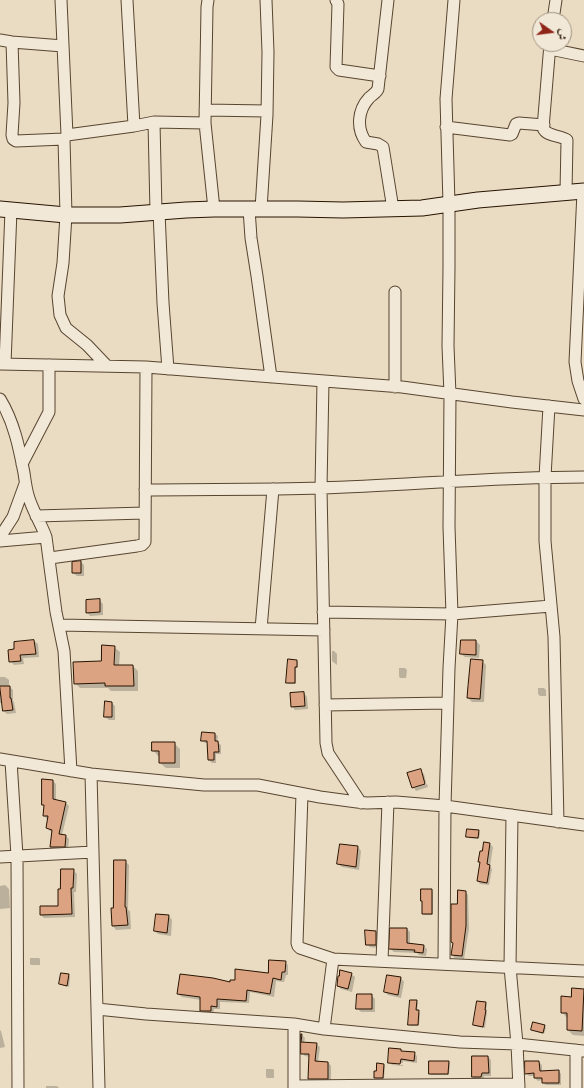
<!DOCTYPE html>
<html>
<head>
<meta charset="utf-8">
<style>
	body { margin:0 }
	#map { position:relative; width:584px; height:1088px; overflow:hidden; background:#e9dcc2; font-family:"Libre Caslon Text",Amiri,serif }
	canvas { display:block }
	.north { position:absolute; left:532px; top:12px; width:40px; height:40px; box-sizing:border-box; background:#f1e8d7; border:1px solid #a09381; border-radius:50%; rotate:104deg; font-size:11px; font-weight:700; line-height:16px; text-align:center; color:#271300 }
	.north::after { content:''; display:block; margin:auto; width:14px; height:18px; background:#8f2418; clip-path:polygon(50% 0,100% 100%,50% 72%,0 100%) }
</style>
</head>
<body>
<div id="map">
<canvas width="584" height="1088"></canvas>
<div class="north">ش</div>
</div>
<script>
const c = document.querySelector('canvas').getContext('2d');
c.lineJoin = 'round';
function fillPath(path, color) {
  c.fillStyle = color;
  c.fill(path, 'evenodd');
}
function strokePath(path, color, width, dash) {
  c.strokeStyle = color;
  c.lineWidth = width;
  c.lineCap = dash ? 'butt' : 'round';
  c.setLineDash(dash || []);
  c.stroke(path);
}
const shadow = new Path2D(`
	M81 562 84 565V576H77L73 573Z
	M99 600 103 604V615L90 616 87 612Z
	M34 641 38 644 39 657 23 658 24 664 14 665 10 661 15 650Z
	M462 641H476L480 645 479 658 465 657 461 654Z
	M114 647 120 652 119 666H133L138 671V691H111L108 688H80L75 683 102 662Z
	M332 651H334L337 654V665L332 661Z
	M297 661 298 662V668H296V684H289L287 683Z
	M482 661 486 665 484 702H472L468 698 469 686Z
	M399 668H405L407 670 406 678H400L399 676Z
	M0 677H5L9 680V686L13 690V701L14 702 16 713 7 714 4 711 3 703H0Z
	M538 688H544L546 690V696H540L538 694Z
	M304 693 307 697 308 709 295 710 292 706Z
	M112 703 115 706V720H109L105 717Z
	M215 734 218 736 217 742 221 745V754H216V763H212L209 760V743H205L202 740Z
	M174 743 180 749V768H166L160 763V756H158L153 750Z
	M420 771 424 774 426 782 413 786V788V787Z
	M53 781 56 784V801L66 803 69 806 62 835 66 836 69 839 68 850H54L51 847 53 832 50 831 47 828 48 820 44 816 45 806 43 804Z
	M427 784 428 787 416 791 414 788Z
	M478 831 480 833 479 839 469 838 467 836Z
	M490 844 493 847 490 866 492 869 489 885 480 884 478 881 483 852Z
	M358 847 361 851 359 870 342 867 338 864Z
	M125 861 129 865 128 910 130 911 131 929 116 930 113 926 112 909H114Z
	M73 870 77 874 76 892H74L75 917 44 918 41 915V907H59L61 890Z
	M5 885 9 889 10 908 0 909V886Z
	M432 890 433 892V915H424L423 914V902L422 901Z
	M465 892 468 895 469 929 464 959 455 958 452 955 458 905Z
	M157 915 169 916 172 920 171 936 158 934 155 931Z
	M407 929 410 932V944L424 946 427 949 426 956 419 955 417 953 394 952 390 949Z
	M376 932 379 935 378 948 370 947 367 944Z
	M30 958H39L40 959V965H31L30 964Z
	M285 962 288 965V975H286L284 982 276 981 274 997 250 992 249 1003 220 1002V1009H214L213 1014H204L201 1010V1000L182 997 178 994 269 974Z
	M62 974 69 975 70 977 69 987 62 985 60 984Z
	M351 974 355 977 352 992 341 989 338 986Z
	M388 976 401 978 404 982 401 998 388 995 385 992Z
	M584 990V1036L573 1035 568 1030 567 1018 562 1012 572 998Z
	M371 995 375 999V1012H361L357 1008Z
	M417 1001 418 1003 417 1011 420 1013 419 1026H411L409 1024Z
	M485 1003 487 1004 486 1011 487 1012 485 1028 475 1026 474 1025Z
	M544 1026 546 1028 544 1034 534 1031 532 1030Z
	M0 1030 1 1031 5 1047 0 1048Z
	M302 1035 305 1038 304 1043 316 1044 320 1047 318 1062H328L331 1066V1082H312L309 1078 310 1057 305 1056 302 1053Z
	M401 1050 402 1052 414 1053 417 1056V1063L403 1061V1063L391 1062V1064L403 1065V1066L392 1065 389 1062Z
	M488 1057 491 1060V1076H484V1080H476L473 1077Z
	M448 1062 450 1063 449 1075H431L430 1073Z
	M539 1062 542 1065V1072L559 1071 561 1074V1085H546L543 1083V1080L538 1081 535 1078V1076H529L526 1073Z
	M384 1065 385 1066 384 1079H376L375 1078Z
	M266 1069H273L274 1070V1078H267L266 1077Z
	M46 1086H57L59 1088H46Z`);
const building = new Path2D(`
	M81 561V573H72V562Z
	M100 599V612L86 613V600Z
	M34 640 36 654 20 655 21 661 9 662 8 650 14 649V642Z
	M461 640H476V655L460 654Z
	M102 645 115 646 114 665H133L134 686H105V683L74 684 73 662 101 661Z
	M288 659 297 660V667H295V683H286Z
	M471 659 483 660 480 699 467 698 468 686Z
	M0 686H10V698H11L13 710 3 711Z
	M304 692 305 706 291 707 290 693Z
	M105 701 112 702V717H104Z
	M202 732 215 733V741H218L219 752H214V760H208L207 741H201Z
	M152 742H175V763H159V751H152Z
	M421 769 425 784 412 788 407 773Z
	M42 779 53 780V799L66 802 59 834 66 835 65 847H50L52 830 46 828 48 816H43L44 805H42Z
	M467 829 479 830 478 838 466 837Z
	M484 842 490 843 487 864 490 865 487 883 477 881 480 862H478L480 851H482Z
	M340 844 358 846 356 867 337 864Z
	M114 860H126L125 907H126L128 925 112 926 111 908H113Z
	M61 869H74L73 888H71L72 914 40 915V906H58V889H60Z
	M421 889H432V914H422V901H421Z
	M458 890 466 891V926L462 956 451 955 453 943 451 942V904H457Z
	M156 914 169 915 167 933 154 931Z
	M390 928H407V943L424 945 423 953 414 952 415 950 389 949Z
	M365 930 376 931V945H366Z
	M269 960 286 961 285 972H282L281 980 273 978 270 994 247 990 246 1001 217 999V1007L211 1006V1011H200V997L177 994 180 974 213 978 230 982V980H235V969L268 973Z
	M340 970 352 973 348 989 337 986 338 976H339Z
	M61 973 69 974 67 986 59 984Z
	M387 975 401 977 398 995 384 992Z
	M572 988 584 989 582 1031 567 1030V1013H561V996L571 997Z
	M357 994H372V1009H356Z
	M410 1000H417L416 1010H419L418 1025H408Z
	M477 1001 486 1002 485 1010H486L483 1027 473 1025Z
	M533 1022 545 1025 543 1033 531 1030Z
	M301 1034H302L301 1042 317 1043 315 1061 328 1062V1079H308L309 1054H301Z
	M389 1048 401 1049V1051L415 1052 414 1061 401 1059 400 1064 388 1063Z
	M472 1056H488L489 1073H482L481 1077H472Z
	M429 1061H449L448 1074H429Z
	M525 1061H539L540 1071 559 1070V1083H542V1078H534V1073L525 1074Z
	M377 1063 384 1064 383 1078H374V1071H376Z`);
const street = new Path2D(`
	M61 0 67 135 64 139 66 215 63 263 58 296 60 315 66 328 87 345 107 366
	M127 0 134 126
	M208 0 207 7 205 123 214 209
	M336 0 338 4 336 67 339 70 380 76
	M388 0 378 89C376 93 372 95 369 98 358 110 356 128 366 142L378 144 383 147 393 209
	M553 20 556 0
	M0 40 12 42 63 46
	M12 42 14 103 12 135 13 139 16 141 64 139
	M550 44 543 128C547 137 560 135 567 140L566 192
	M550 49 584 56
	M205 110 267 111
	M154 122 156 212
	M446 127 510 135 512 134 516 124 519 123 544 125
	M67 135 134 126 154 122 205 123
	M583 192 575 362 578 381 584 399
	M249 209 251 238 257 276 271 377
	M261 209 267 115 268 52 266 0
	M159 212 163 303 168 369
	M395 292V387
	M0 364 146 367 247 375 402 387 512 402 584 410
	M5 364 11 210
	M323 381 321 488 326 743 328 753 361 803
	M0 399C14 422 19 447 24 473 25 480 26 488 28 495 32 510 41 523 46 537L56 612 64 651 71 771
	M549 406 545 477V541L554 637 558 822
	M22 464 49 412V365
	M145 490C204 489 262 490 321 488 409 485 496 477 584 477
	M36 516 145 513
	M0 537 13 517 25 484
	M0 541 46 537
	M50 558 137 546 142 545 145 542 146 367
	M323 612 452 614 551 606
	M59 625 324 630
	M261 629 273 489
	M325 705 448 703
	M0 759 91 774 204 785H258L320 797 357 802 367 803 396 802 445 806 584 825
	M11 761 17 856 18 1088
	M91 774 99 1088
	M302 794 297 943 298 946 300 948 333 959 584 971
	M512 815 510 967 517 1044 519 1088
	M0 857 93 852
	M382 961 388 802
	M444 964 445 806 449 668 452 614 449 527 450 394 448 346 449 267V204L446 99 454 0
	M97 1009 146 1014 294 1024 324 1029 460 1042 517 1044 584 1051
	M294 1024V1088
	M324 1029 333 959
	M576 1050V1088
	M294 1086 519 1084`);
const secondary = new Path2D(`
	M0 209 66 215H120L186 210 214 209H298L343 210 422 208 478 200 584 191`);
fillPath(shadow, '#0003');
fillPath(building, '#dca383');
strokePath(building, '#271300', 1);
strokePath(street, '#584530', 13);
strokePath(secondary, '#271300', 17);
strokePath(street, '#f1e8d7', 11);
strokePath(secondary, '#f1e8d7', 15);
</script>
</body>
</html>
